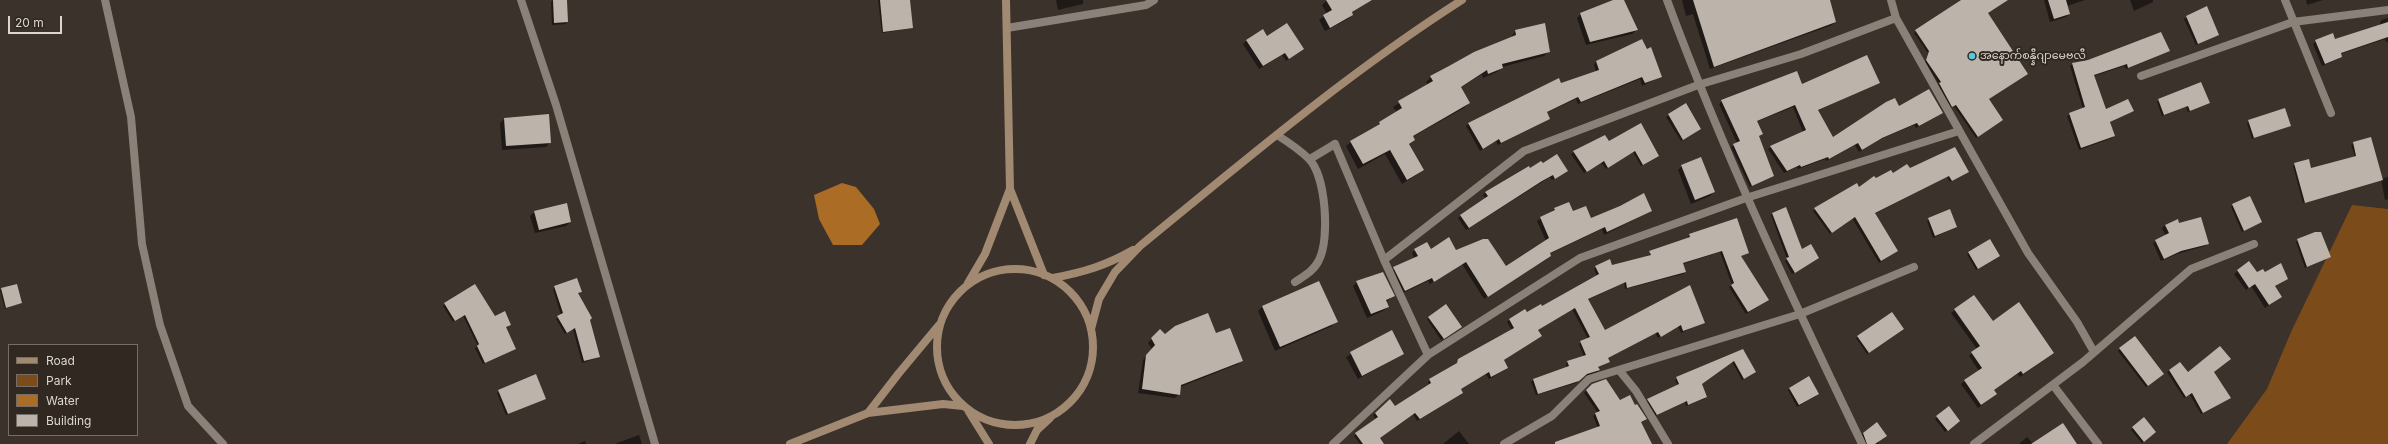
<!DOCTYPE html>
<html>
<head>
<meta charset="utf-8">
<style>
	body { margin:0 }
	#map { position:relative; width:2388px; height:444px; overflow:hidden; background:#3a322b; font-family:Inter,sans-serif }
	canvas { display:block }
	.legend { position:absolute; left:8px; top:344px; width:130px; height:92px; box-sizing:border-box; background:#302821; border:1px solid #746e67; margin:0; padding:5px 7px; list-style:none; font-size:12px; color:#dbd6d1 }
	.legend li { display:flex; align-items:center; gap:8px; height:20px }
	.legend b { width:20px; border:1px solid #746e67 }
	.scale { position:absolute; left:8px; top:16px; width:54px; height:18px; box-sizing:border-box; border:2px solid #dbd6d1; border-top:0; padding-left:5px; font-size:12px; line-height:14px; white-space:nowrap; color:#dbd6d1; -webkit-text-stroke:3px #302821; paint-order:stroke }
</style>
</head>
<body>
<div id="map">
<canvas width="2388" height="444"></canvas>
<ul class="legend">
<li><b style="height:5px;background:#a18972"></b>Road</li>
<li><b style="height:11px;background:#7b4c19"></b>Park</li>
<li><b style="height:11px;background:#ab6c26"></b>Water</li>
<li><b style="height:11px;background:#bcb3aa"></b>Building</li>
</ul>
<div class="scale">20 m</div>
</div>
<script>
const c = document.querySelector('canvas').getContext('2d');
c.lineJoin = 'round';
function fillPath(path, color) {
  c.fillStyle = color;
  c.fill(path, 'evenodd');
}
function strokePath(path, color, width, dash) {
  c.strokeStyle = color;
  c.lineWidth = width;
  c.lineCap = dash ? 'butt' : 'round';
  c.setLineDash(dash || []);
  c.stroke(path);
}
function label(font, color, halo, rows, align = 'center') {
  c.font = font + ' Inter,"Noto Sans Myanmar",sans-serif';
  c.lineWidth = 4;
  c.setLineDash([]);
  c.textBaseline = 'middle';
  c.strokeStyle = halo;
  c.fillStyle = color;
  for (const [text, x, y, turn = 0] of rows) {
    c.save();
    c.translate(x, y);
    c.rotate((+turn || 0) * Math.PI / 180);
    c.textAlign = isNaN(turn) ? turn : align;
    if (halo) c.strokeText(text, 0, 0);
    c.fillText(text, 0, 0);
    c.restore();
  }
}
const green = new Path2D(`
	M2352 205 2388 209V444H2227L2267 389 2291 332Z`);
const water = new Path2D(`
	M842 183 856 187 874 209 880 224 862 245H833L819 219 814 195Z`);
const shadow = new Path2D(`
	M553 0H566L567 22 566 24 552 25 551 2Z
	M878 0H909L912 28 882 33Z
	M1056 0H1083V4L1058 10Z
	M1327 0H1371L1351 13 1352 15 1348 19 1325 31 1319 20 1327 14 1322 5Z
	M1614 0H1623L1637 30 1632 34 1586 45 1577 18 1581 14Z
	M1682 0H1829L1835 22 1832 25 1710 69 1693 14 1686 16Z
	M1961 0H2004L1987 13 1988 99 2002 120 1976 138 1954 106 1950 108 1938 86 1939 84 1925 62 1928 53 1914 33Z
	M2044 0H2085L2067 6 2069 14 2066 17 2050 22Z
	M2130 0H2153V2L2134 11Z
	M2306 0H2323L2307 5Z
	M2206 7 2218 35 2196 45 2184 19Z
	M2388 18V42H2386L2385 39 2340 54 2341 57 2338 59 2322 66 2313 44 2316 41H2335L2380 25V22L2382 20Z
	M1515 31 1549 51 1544 56 1502 67 1497 72 1483 78 1482 74 1460 88 1469 103 1464 108 1412 137 1414 140 1409 145 1423 169 1418 174 1402 184 1385 154 1358 169 1346 146 1351 142 1375 128 1397 112 1393 107 1428 85 1426 82 1431 77 1511 38Z
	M1266 37 1299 52 1286 61 1282 55 1259 69 1243 44 1246 41Z
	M2169 51 2126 69 2124 66 2094 76 2105 110 2133 111 2109 123 2114 136 2112 138 2079 150 2067 116 2083 109 2070 66 2073 64Z
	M1597 61 1661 76 1642 86 1640 79 1578 104 1576 99 1546 113 1549 118 1546 121 1498 145 1496 141 1480 151 1466 126 1468 124 1596 72 1594 64Z
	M1878 83 1817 111 1832 138 1898 108 1939 115 1916 128 1914 125 1878 140 1859 152 1855 145 1826 161 1825 159 1798 169 1797 167 1784 173 1768 149 1803 132 1793 107 1756 122 1762 134 1758 137 1773 175 1750 187 1731 147 1737 143 1719 104 1722 101 1802 85Z
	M2159 100 2209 103 2188 112 2186 107 2162 116 2157 102Z
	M1685 105 1700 129 1681 141 1666 117Z
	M504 119 550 142 546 147 502 150 500 123Z
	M2249 121 2290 126 2252 139 2247 123Z
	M1604 136 1608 143 1658 156 1641 166 1633 152 1606 169 1601 162 1584 173 1571 154Z
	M2370 138 2382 179 2388 177V199L2385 200 2381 179 2303 203 2293 166 2295 164 2311 170 2355 157 2351 145Z
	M1682 166 1714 192 1710 196 1691 204 1678 170Z
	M1530 169 1564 173 1552 180 1550 177 1466 230 1458 218 1461 216 1486 199 1483 195 1486 192Z
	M1909 170 1965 174 1950 182 1947 177 1874 214 1897 251 1879 263 1852 218 1830 234 1813 211 1875 179Z
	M2233 205 2261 222 2242 232 2231 207Z
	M1555 209 1590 219 1651 211 1604 235 1602 229 1549 254 1547 259 1484 299 1462 264 1430 284 1428 281 1401 294 1391 271 1415 259 1412 253 1415 250 1456 251 1505 268 1546 241 1537 221Z
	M1950 211 1956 227 1933 238 1927 221Z
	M535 212 570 222 566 226 535 233 530 216Z
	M1773 213 1802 250 1816 260 1792 274 1785 261 1787 259 1771 215Z
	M2179 224 2208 243 2205 246 2177 254 2161 261 2153 243 2166 236 2162 228 2165 225Z
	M1689 235 1748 252 1740 256 1765 302 1746 314 1729 287 1732 285 1720 252 1683 264 1685 272 1683 274 1625 289 1624 283 1587 300 1604 331 1703 322 1681 333 1678 326 1658 338 1655 333 1607 358 1609 362 1597 368 1599 370 1597 372 1584 376 1576 383 1536 395 1531 382 1533 380 1567 368 1566 364 1568 362 1584 357 1579 344 1588 339 1572 309 1537 330 1541 336 1538 338 1503 361 1507 368 1505 370 1489 379 1486 374 1460 389V395L1417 421 1413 414 1379 438 1383 444H1360L1354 436 1376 420 1373 415 1387 402 1395 408 1429 385 1428 382 1430 380 1455 365 1459 360 1512 330 1507 322 1509 320 1524 310 1527 314 1542 307 1597 276 1594 269 1596 267 1612 266 1649 257 1650 252 1688 238Z
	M2298 240 2330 257 2305 268 2296 242Z
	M1968 253 1998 256 1976 270 1967 254Z
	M2249 263 2257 274 2265 273 2287 279 2274 287 2280 297 2265 308 2251 286 2246 290 2234 274Z
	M1374 275 1393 296 1386 302 1388 307 1383 311 1367 318 1353 286 1357 282Z
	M1319 282 1336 321 1332 326 1275 351 1258 311 1262 307Z
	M16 285 21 303 5 309 0 290Z
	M555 287 581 292 577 294 589 320 599 356 597 358 582 363 573 329 565 334 556 319 561 315 553 289Z
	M1974 296 1993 322 2053 353 2020 377 2018 374 1993 390 1996 394 1978 408 1961 384 1979 371 1969 356 1977 349 1951 313Z
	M445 304 495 317 510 325 505 328 515 349 483 364 475 348 478 346 463 316 453 322 443 306Z
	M1429 318 1459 329 1441 340 1427 319Z
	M1160 330 1165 335 1215 334 1241 361 1238 364 1180 387 1179 394 1175 398 1138 393 1143 360 1152 349 1148 343Z
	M1391 331 1403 354 1358 379 1346 357Z
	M1901 331 1867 354 1856 338 1858 336Z
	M2120 349 2161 376 2146 387 2118 351Z
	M1743 351 1755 372 1753 374 1742 380 1732 362 1701 384 1706 397 1704 399 1686 406 1685 402 1655 416 1646 402 1678 386 1675 380 1677 378Z
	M2180 363 2187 374 2213 372 2228 399 2201 414 2190 395 2184 398 2167 372Z
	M1592 385 1645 419 1593 444H1570L1598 428 1593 416 1598 413 1584 393Z
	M1790 388 1816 396 1797 407 1788 390Z
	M499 391 542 400 506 415 497 393Z
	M1949 408 1957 422 1945 432 1935 419Z
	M2143 419 2153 434 2142 443 2131 430Z
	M1459 431 1469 444H1443Z
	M1863 433 1878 442 1879 444H1864L1861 435Z
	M639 435 642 444H616L617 443Z
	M2027 437 2033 444H2019Z
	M585 441 586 444H578Z`);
const building = new Path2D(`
	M553 0H567L568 22 554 23Z
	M880 0H910L913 28 883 32Z
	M1326 0H1372L1352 12 1353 15 1330 28 1323 15 1332 10Z
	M1613 0H1624L1638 30 1590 42 1580 13Z
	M1693 0H1830L1836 22 1714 67Z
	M1961 0H2008L1988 13 2028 74 1989 99 2003 120 1978 137 1956 105 1952 107 1939 83 1941 82 1926 60 1929 51 1915 30Z
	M2048 0H2066L2070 14 2054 19Z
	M2207 6 2219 35 2198 44 2186 16Z
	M2388 22V37L2341 53 2342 57 2325 64 2315 40 2333 33 2335 39Z
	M1287 23 1304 49 1289 59 1285 53 1263 66 1246 40 1263 29 1267 36Z
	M1545 23 1550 52 1502 64 1503 68 1488 74 1487 70 1461 87 1470 103 1413 136 1415 140 1409 144 1424 170 1407 180 1390 150 1363 164 1350 141 1380 124 1379 122 1402 108 1398 101 1433 81 1430 76 1449 66 1474 52 1516 35 1515 30Z
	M2161 32 2170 51 2128 68 2127 64 2094 75 2106 109 2128 99 2134 111 2110 122 2115 136 2081 148 2069 113 2085 107 2072 63 2088 60Z
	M1642 39 1647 49 1651 47 1662 77 1645 83 1642 77 1581 102 1578 97 1547 112 1550 119 1501 143 1499 139 1483 149 1468 123 1559 78 1561 83 1599 70 1596 61Z
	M1867 55 1880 83 1818 110 1833 137 1886 102 1895 98 1899 106 1929 89 1943 113 1919 126 1917 123 1882 138 1862 150 1858 143 1829 159 1828 157 1801 167 1800 165 1787 171 1770 146 1806 130 1795 105 1757 121 1763 134 1759 136 1774 176 1752 186 1733 144 1740 141 1721 100 1797 71 1802 84Z
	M2201 82 2210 103 2190 111 2188 106 2164 115 2158 99Z
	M1686 103 1701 129 1683 140 1668 114Z
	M2285 108 2291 126 2254 138 2248 120Z
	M549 114 551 143 506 146 504 118Z
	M1641 123 1659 156 1643 165 1635 151 1608 168 1604 161 1587 172 1573 151 1605 135 1609 141Z
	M2371 137 2383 180 2305 203 2294 163 2309 159 2311 168 2356 156 2353 142Z
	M1955 147 1969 172 1952 181 1949 176 1875 213 1898 251 1881 261 1855 217 1832 233 1814 208 1857 183 1859 187 1874 176 1876 178 1891 170 1893 173 1907 164 1910 168Z
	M1557 154 1568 171 1555 179 1553 175 1542 181 1469 228 1460 215 1488 196 1485 192 1529 166 1530 168 1541 161 1543 163Z
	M1701 157 1715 192 1695 200 1681 165Z
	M1644 193 1652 211 1607 232 1605 227 1550 253 1551 256 1488 297 1466 262 1434 282 1432 278 1405 291 1393 267 1418 256 1414 249 1427 242 1431 249 1449 237 1456 250 1483 239H1488L1506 266 1549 238 1540 217 1555 210 1554 208 1569 202 1573 211 1586 206 1591 218 1620 206Z
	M2250 196 2262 222 2244 231 2232 204Z
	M567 203 571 222 539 230 534 211Z
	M1786 207 1802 249 1811 244 1819 258 1795 273 1786 258 1789 257 1772 213Z
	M1950 209 1957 227 1935 236 1928 218Z
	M2201 217 2209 244 2181 251 2164 259 2155 240 2169 233 2165 225 2178 219 2179 223Z
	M1737 218 1749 253 1741 256 1769 300 1748 312 1731 285 1734 283 1722 251 1683 263 1686 272 1627 288 1626 282 1588 299 1605 330 1690 285 1705 323 1683 331 1681 325 1661 337 1658 332 1608 358 1610 362 1598 367 1600 370 1587 374 1579 381 1538 394 1533 379 1569 366 1567 361 1586 355 1580 341 1590 337 1575 308 1538 330 1542 336 1504 360 1508 368 1491 377 1489 372 1461 389 1463 393 1420 419 1415 413 1380 438 1384 444H1363L1355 433 1378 417 1375 413 1390 399 1395 406 1431 383 1429 379 1457 363 1458 359 1514 328 1509 319 1525 309 1527 312 1541 304 1542 306 1599 274 1595 266 1610 259 1612 265 1651 255 1649 251 1690 237 1689 234Z
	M2315 232H2321L2331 257 2307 267 2297 239Z
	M1990 239 2000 256 1978 269 1968 252Z
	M2249 261 2257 272 2263 269 2265 272 2281 263 2288 279 2275 286 2282 297 2269 305 2255 284 2249 288 2237 270Z
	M1383 272 1395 296 1386 300 1389 307 1371 314 1356 281Z
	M577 278 582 292 578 293 592 318 590 320 600 357 584 361 575 328 567 333 557 316 563 313 554 286Z
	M1319 281 1338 322 1280 347 1262 306Z
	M17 284 22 303 6 308 1 288Z
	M475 284 495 316 505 311 511 325 506 327 516 349 485 363 477 346 479 344 465 315 455 321 444 303Z
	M1974 295 1993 321 2019 302 2054 353 2023 374 2021 371 1994 390 1997 394 1981 405 1964 380 1982 368 1971 352 1980 346 1954 309Z
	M1446 304 1462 327 1444 339 1428 317Z
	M1892 312 1904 329 1869 353 1857 336Z
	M1208 313 1216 333 1230 328 1243 361 1181 385 1180 395 1142 389 1146 355 1155 345 1151 338 1160 329 1165 334 1175 326Z
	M1392 330 1404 354 1362 376 1350 352Z
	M2135 336 2164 374 2148 386 2119 348Z
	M2220 346 2231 359 2214 372 2231 398 2203 413 2192 393 2186 397 2169 370 2180 362 2188 372Z
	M1743 349 1756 372 1744 379 1734 361 1702 384 1707 397 1688 405 1687 401 1657 415 1647 399 1679 384 1676 377Z
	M536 374 546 399 508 414 498 390Z
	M1809 376 1819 394 1799 405 1789 388Z
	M1606 379 1620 400 1630 395 1635 405 1637 404 1647 419 1641 422 1652 444H1555V442L1600 426 1595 413 1600 411 1586 390 1592 384Z
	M1949 406 1960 421 1948 431 1936 416Z
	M2144 417 2156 432 2144 442 2132 427Z
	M1877 422 1887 436 1875 444H1867L1863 433Z
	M2063 423 2077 444H2031Z`);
const service = new Path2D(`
	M1277 135C1288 142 1300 150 1309 159 1326 176 1330 239 1319 260 1314 271 1304 276 1295 282
	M1310 159 1335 144`);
const minor = new Path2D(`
	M105 0 131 117 142 244 160 325 188 406 223 444
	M521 0 556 105 655 444
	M1667 0C1723 152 1792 298 1862 444
	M1891 0 1896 18 2028 253 2077 322 2094 352
	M2285 0 2331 113
	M1007 28 1146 5 1154 0
	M2141 76 2293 22 2388 10
	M1335 144 1384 260 1428 355
	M1384 260 1524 151 1698 85 1801 54 1896 18
	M1619 370 1636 391 1668 444
	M2053 385 2098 444
	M1333 444 1428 355 1580 258 1746 198 1959 131
	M1504 444 1552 416 1589 379 1800 314 1914 267
	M1974 444 2083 362 2191 269 2254 244`);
const secondary = new Path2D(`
	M1006 0 1010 189 1044 275
	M937 347a78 78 0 1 1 156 0a78 78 0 1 1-156 0Z
	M1053 278C1084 272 1105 266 1133 250
	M968 283 985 254 1010 189
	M1091 329 1099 299 1115 272 1140 246C1245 160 1348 73 1462 0
	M969 412 989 444
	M868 413 899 373 939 325
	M790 444 868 413 943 404 963 406
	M1030 444 1037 430 1050 418`);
const markers = [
	[1972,56,4,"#57c9e2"]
];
const poiNames = [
	["အနောက်စန္နီဂျာမေဗလီ",1980,56]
];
fillPath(green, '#7b4c19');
fillPath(water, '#ab6c26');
fillPath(shadow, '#0007');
fillPath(building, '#bcb3aa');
strokePath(service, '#8a8179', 8);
strokePath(minor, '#8a8179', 8);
strokePath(secondary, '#a18972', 8);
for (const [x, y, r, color] of markers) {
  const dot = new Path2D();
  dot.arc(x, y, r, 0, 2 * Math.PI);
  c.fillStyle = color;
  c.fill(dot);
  strokePath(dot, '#302821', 1.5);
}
label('11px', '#dbd6d1', '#302821', poiNames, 'left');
</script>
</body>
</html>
